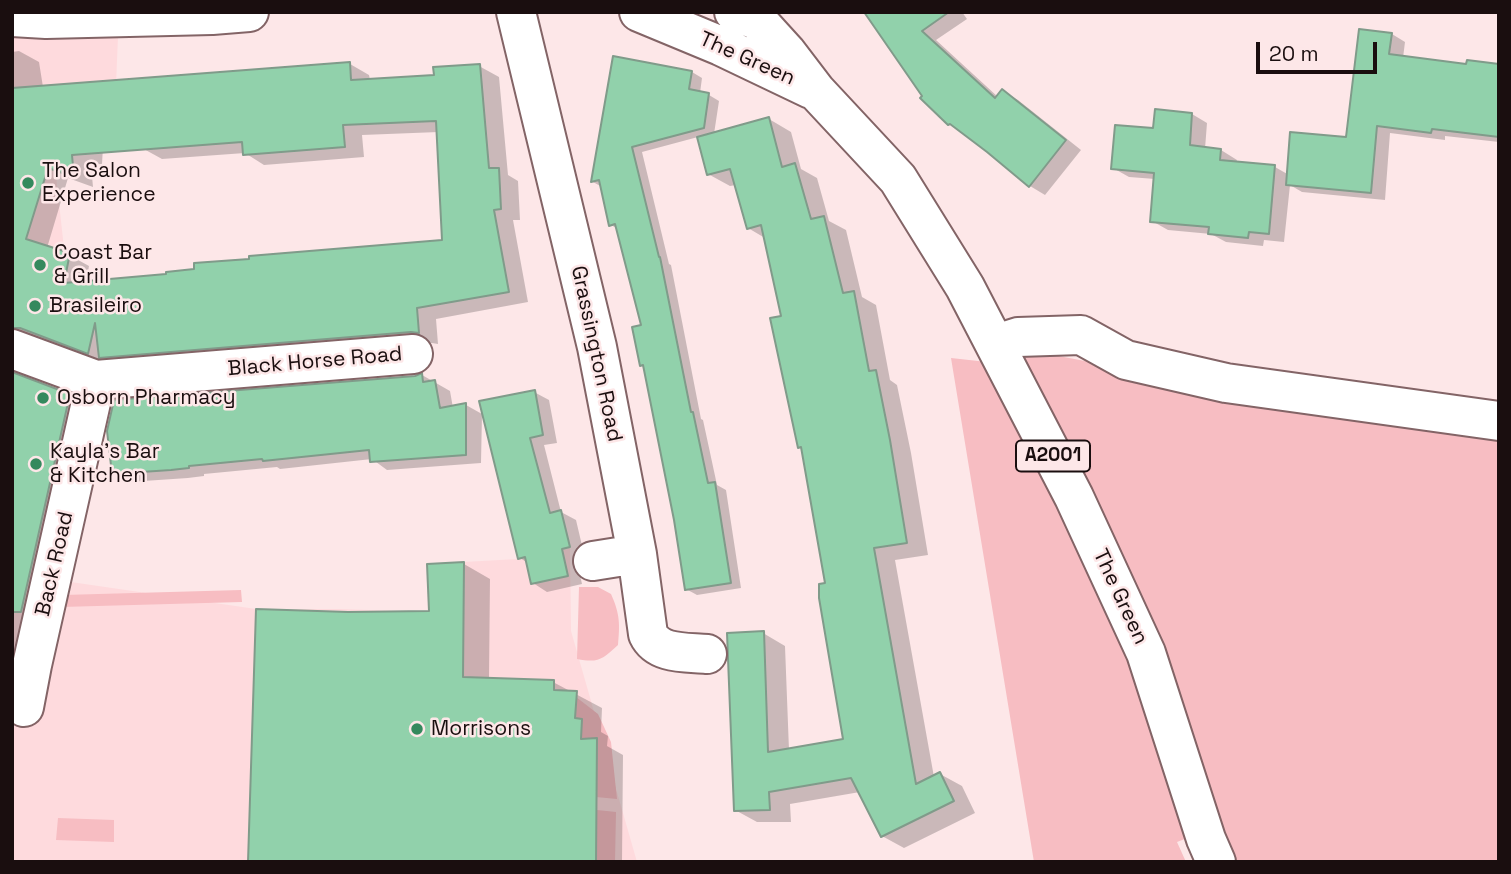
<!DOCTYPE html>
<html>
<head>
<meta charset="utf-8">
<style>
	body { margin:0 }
	#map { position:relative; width:1511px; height:874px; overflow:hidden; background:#fde7e8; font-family:"Space Grotesk",sans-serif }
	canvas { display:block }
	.frame { position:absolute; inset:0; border:14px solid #1a0e0f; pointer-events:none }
	.scale { position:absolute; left:1256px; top:42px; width:121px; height:32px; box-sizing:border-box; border:4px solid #1a0e0f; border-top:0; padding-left:9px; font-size:21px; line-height:24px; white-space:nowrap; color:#1a0e0f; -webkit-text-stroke:5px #fde7e8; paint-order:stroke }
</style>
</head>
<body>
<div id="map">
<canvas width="1511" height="874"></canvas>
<div class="frame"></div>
<div class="scale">20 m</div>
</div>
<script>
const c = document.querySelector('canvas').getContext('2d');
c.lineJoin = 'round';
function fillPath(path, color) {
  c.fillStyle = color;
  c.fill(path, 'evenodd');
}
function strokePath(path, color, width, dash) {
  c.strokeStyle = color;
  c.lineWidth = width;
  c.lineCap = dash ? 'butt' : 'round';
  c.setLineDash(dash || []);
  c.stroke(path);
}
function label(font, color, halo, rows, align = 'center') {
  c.font = font + ' "Space Grotesk",sans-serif';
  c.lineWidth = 5;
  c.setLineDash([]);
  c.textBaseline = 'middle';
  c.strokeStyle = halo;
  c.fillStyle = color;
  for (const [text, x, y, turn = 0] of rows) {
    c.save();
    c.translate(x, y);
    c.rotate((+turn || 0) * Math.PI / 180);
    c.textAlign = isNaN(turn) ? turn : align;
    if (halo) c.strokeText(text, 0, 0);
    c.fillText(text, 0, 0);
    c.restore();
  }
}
const built = new Path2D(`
	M12 12H119L114 134 55 166 67 276 64 581 256 609H339L428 612 427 564 518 559 570 547 571 631 637 862H12Z`);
const green = new Path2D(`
	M996 344 1252 393 1499 422V862H1216L1203 832 1177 842 1186 862H1034L951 358 1005 364Z
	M579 587H598L611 594C620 614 620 624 618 645 602 660 598 663 577 659Z
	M241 590 242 602 61 607 63 595Z
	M576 697 598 714 611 742 617 799 596 797 597 739H581L582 719 575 718Z
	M597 810 616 812 615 862H596Z
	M58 818 114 820V842L56 840Z`);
const shadow = new Path2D(`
	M866 12H962L967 19 936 40 998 97 1003 91 1018 100 1081 150 1045 195 1030 186 924 96Z
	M1392 34 1405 42 1403 58 1468 66 1499 65V142L1445 136V140L1390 133 1385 200 1302 192 1290 185 1284 242 1264 240 1263 246 1226 242 1211 234 1168 230 1152 221 1155 179 1129 177 1113 168 1155 130 1192 114 1207 123 1205 149 1221 150 1237 160 1236 163 1275 167 1289 175 1347 139Z
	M19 51 39 62 43 87 106 95 102 164 91 165 93 187 68 178 47 248 69 255 89 266 86 283 168 275 443 242 439 132 362 135 364 157 264 165 245 153 162 159 142 148 350 64 369 75 370 80 436 77 479 66 499 77 508 175 518 181 520 220H513L528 302 436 319 438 344 432 343 121 368 41 339 28 338 12 351V52Z
	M692 72 702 78 700 93 709 95 719 101 714 134 769 119 791 132 801 169 817 178 829 221 846 230 862 297 876 305 890 380 897 385 911 453 928 555 895 560 934 777 940 774 962 786 975 813 904 848 882 836 860 792 790 804 791 822H757L735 810 763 633 785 646 789 750 845 740 818 586 827 584 804 449 800 447 783 317 765 238 748 228 736 185 730 186 708 174 698 137 642 152 669 264 671 265 701 419 703 420 717 485 726 490 741 588 697 595 686 589 676 519 645 367 641 365 643 327 618 229 611 225 602 187 593 182Z
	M12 370 15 375 70 395 90 407 12 716Z
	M422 375 450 391 453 408 466 405 482 414 481 463 387 470 372 459 280 469 277 467 204 474V476L188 478 129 482 113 473Z
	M534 392 549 400 557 443 544 445 561 512 576 520 584 554 576 557 582 584 547 592 533 583 528 563 520 558 481 402Z
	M464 564 490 579 489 679 553 682 602 708 601 732 608 736 607 746 623 755 622 862H250L348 614 430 613Z`);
const building = new Path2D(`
	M864 12H949L922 31 995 98 1002 89 1066 140 1029 187 987 152 950 124 948 125 920 98 922 96Z
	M1359 29 1392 33 1389 54 1466 64 1467 60 1499 64V137L1432 129 1431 133 1377 126 1371 193 1286 185 1290 132 1346 137Z
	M613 56 692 71 689 89 709 93 704 128 632 147 659 257H660L691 412H693L708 483 715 482 731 583 685 590 674 520 643 365 640 366 632 327 641 325 615 224 609 226 599 180 591 182Z
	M350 62 351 80 434 75 433 67 480 64 489 168H499L501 209 494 210 509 292 417 308 419 333 411 332 99 358 95 323 88 354 20 328H12V88ZM436 121 442 240 249 256V259L194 263V269L166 272V274L64 283 70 253 26 239 48 168 74 177 72 155 242 142 243 155 345 147 343 125Z
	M1155 109 1192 113 1190 145 1221 149 1220 160 1275 165 1269 234 1249 232 1248 238 1208 234 1209 227 1150 222 1154 173 1111 169 1115 125 1153 128Z
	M769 117 782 167 795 163 811 219 824 216 843 293 854 291 869 371 876 370 890 440 907 543 874 548 916 784 940 772 954 801 881 837 851 778 769 792 770 810 734 811 727 633 764 631 768 752 843 739 819 598V584L825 583 801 447 798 448 770 318 781 316 761 225 747 229 730 169 707 175 697 137Z
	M12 372 70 394 21 612H12Z
	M422 373 423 382 435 380 440 408 466 403V455L370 462 369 450 263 461 262 459 189 466V468L171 470 112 474 107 431 114 400 415 376Z
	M535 390 543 435 530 438 550 513 561 510 570 547 562 549 568 576 531 584 525 557 518 559 479 401Z
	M464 562 463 677 554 680V690L577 691 575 718 582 719 581 739 597 738 596 862H248L256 609 348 612 429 611 427 564Z`);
const minor = new Path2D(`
	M516 12 597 347 637 554 648 634C658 655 686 652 707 654
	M996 344 1018 337 1081 335 1126 360 1226 383 1499 421
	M12 349 96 380 413 354
	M593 561 637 554
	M24 707 32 665 96 380`);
const primary = new Path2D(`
	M639 12 721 46 811 89
	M734 12 757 20 787 53 816 91 898 179 965 287 1074 497 1146 653 1206 839 1216 862
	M12 17 46 19 212 15 249 12`);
const markers = [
	[28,183,7,"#34895d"],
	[40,265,7,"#34895d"],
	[35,306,7,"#34895d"],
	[43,398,7,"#34895d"],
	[36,464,7,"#34895d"],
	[417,729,7,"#34895d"]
];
const shields = [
	[1053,456,74]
];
const shieldNames = [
	["A2001",1053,456]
];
const streetNames = [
	["The Green",747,59,24],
	["Grassington Road",596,354,78],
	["Black Horse Road",315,362,-5],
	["Back Road",55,564,-77],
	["The Green",1120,597,65]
];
const poiNames = [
	["The Salon",42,171],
	["Experience",42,195],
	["Coast Bar",54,253],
	["& Grill",54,277],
	["Brasileiro",49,306],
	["Osborn Pharmacy",57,398],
	["Kayla's Bar",50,452],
	["& Kitchen",50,476],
	["Morrisons",431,729]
];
fillPath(built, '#fedadd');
fillPath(green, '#f7bdc2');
fillPath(shadow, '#0003');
fillPath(building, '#91d1ab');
strokePath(building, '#809b8a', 2);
strokePath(minor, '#836466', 42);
strokePath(primary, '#836466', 42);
strokePath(minor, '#fff', 38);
strokePath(primary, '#fff', 38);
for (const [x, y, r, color] of markers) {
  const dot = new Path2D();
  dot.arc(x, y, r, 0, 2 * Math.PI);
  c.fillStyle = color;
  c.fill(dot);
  strokePath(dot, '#fde7e8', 2.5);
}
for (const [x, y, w] of shields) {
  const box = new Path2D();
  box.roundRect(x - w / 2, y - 15.5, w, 31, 5);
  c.fillStyle = '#fde7e8';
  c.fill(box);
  strokePath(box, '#1a0e0f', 2);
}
label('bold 19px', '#1a0e0f', null, shieldNames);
label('21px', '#1a0e0f', '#fde7e8', streetNames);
label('21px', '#1a0e0f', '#fde7e8', poiNames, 'left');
</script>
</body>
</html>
